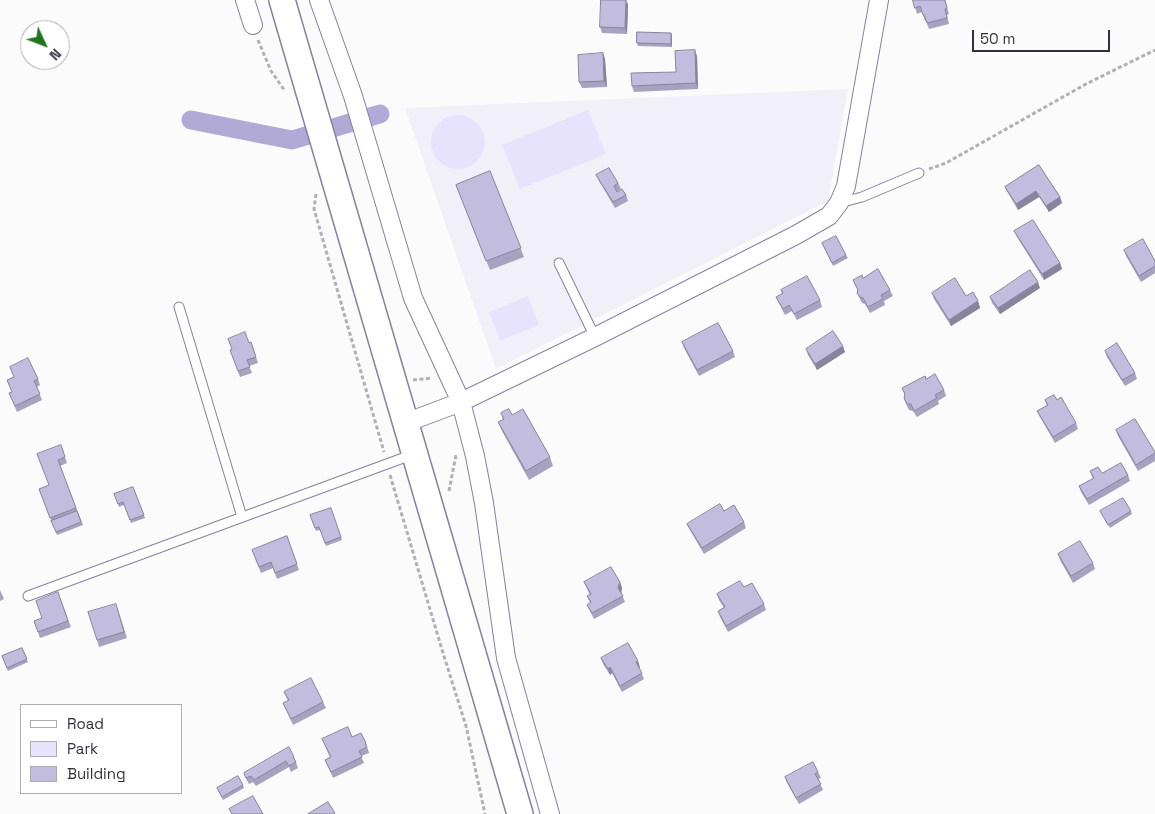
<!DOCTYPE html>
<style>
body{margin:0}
#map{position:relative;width:1155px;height:814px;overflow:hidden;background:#fbfbfb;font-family:"Space Grotesk",sans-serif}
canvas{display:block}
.legend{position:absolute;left:20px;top:704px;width:162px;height:90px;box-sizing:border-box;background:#fff;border:1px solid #adacb1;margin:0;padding:6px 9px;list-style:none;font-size:15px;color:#32303d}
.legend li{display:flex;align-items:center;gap:10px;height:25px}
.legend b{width:25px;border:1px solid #adacb1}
.north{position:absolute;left:20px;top:20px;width:50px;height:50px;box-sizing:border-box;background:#fff;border:1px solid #adacb1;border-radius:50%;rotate:133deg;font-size:14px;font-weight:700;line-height:20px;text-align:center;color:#32303d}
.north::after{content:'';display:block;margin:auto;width:18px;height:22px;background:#227520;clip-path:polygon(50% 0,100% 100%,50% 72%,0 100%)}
.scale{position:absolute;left:972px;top:30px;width:138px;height:22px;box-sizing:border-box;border:2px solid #32303d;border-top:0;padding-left:6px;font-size:15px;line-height:18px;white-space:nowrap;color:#32303d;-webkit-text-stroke:4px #fff;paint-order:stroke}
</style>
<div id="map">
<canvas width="1155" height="814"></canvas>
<ul class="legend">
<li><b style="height:6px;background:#fff"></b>Road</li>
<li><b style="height:14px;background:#e7e3fd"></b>Park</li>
<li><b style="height:14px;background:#c2bcde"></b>Building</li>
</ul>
<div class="north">N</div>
<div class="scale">50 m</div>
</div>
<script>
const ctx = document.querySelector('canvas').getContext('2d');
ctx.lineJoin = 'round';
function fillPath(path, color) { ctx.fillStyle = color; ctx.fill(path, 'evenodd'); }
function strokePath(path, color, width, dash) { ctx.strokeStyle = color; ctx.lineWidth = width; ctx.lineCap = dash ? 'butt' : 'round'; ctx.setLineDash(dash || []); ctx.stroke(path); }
fillPath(new Path2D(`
 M 848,89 L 828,201 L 496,369 L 405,108 Z`), '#f1f0f8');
fillPath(new Path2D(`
 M 588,110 L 606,154 L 520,189 L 502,145 Z
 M431 142a27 27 0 1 1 54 0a27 27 0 1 1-54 0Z
 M 528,296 L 539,325 L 500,341 L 489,312 Z`), '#e7e3fd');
strokePath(new Path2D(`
 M 191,120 L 292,140 L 380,114`), '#b1a9d6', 19);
const lane = new Path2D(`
 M 839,203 L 862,197 L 919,173
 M 559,263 L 595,337
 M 179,307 L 242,517
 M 28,596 L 414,454`);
const street = new Path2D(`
 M 245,0 L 253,25
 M 319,0 L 353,96 L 413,298 L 461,402 L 475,456 L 484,503 L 506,658 L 550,814
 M 405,423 L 461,402 L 595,337 L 796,235 L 829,216 L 839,203 L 846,186 L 879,0`);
const secondary = new Path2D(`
 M 282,0 L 520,814`);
strokePath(lane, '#8681a1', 11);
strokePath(street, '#8681a1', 20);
strokePath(secondary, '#8681a1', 28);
strokePath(new Path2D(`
 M 258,40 L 271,71 L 285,91
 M 929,169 L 946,163 L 1086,84 L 1155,50
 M 316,194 L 314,209 L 384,452
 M 413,380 L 432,378
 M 390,475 L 443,653 L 466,726 L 485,814
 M 449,491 L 456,455`), '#b0b0b5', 3, [4, 2.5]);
strokePath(lane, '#fff', 9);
strokePath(street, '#fff', 18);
strokePath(secondary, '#fff', 25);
fillPath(new Path2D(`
 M 913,0 L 945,0 L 949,14 L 947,15 L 949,24 L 929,29 L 926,21 L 925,21 L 922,12 L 917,14 Z
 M 628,4 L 627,34 L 602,33 L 600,27 Z
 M 672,36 L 672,47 L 638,46 L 637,43 Z
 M 603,53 L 605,59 L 607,87 L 582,88 L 579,82 Z
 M 697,56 L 698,89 L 634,92 L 632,86 L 676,72 Z
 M 1039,165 L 1060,197 L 1062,203 L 1049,212 L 1039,197 L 1018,210 L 1008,193 L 1005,187 Z
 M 490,171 L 524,257 L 490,270 L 456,185 Z
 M 596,175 L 618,183 L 621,189 L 617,191 L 626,195 L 628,201 L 615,208 L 599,181 Z
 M 1014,231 L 1060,263 L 1062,269 L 1044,280 L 1017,237 Z
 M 822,243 L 846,255 L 848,258 L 833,266 Z
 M 1124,250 L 1155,261 L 1155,273 L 1141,282 L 1126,256 Z
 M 863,278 L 890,290 L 893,296 L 884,301 L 885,305 L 870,313 L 865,304 L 862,303 L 857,293 L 858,291 L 853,280 Z
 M 1040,288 L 1000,314 L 992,303 L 990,297 Z
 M 781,290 L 820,300 L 822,307 L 797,320 L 792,311 L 785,315 L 776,297 L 782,294 Z
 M 932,293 L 966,296 L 978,301 L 980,308 L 951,326 L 934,299 Z
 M 251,342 L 258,363 L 249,366 L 252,373 L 240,377 L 230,350 Z
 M 682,342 L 733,351 L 735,357 L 699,376 L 684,348 Z
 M 806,349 L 845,352 L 817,370 L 808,355 Z
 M 1105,351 L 1135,373 L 1137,379 L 1125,386 L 1107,357 Z
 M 10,367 L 38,379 L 40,385 L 37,387 L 42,400 L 17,412 L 9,393 L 12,392 L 7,380 L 14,377 Z
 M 926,379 L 944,390 L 946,396 L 938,401 L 939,404 L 917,417 L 913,411 L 909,410 L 906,404 L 904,398 L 905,395 L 902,388 Z
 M 1045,400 L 1057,400 L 1076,423 L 1078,429 L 1055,443 L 1040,417 L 1037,411 L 1047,406 Z
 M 501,413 L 512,415 L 550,457 L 553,466 L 529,480 L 502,431 L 498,422 L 503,420 Z
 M 1116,430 L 1155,452 L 1155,461 L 1138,471 L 1118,436 Z
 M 61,445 L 67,463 L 60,466 L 83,525 L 57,535 L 39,489 L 49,485 Z
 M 1090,471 L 1102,473 L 1128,475 L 1130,481 L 1089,505 L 1081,492 L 1079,486 L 1093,479 Z
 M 133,487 L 145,518 L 131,523 L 124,505 L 119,507 L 114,494 Z
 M 331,508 L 342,540 L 326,546 L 320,530 L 316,531 L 310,515 Z
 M 724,511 L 744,522 L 746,528 L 704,554 L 690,530 L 687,524 Z
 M 1100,511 L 1131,511 L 1132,514 L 1110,528 Z
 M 287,536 L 299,570 L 277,579 L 273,568 L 261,573 L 252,550 Z
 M 1058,554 L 1093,563 L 1095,569 L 1073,583 L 1060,560 Z
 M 584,582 L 620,582 L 622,588 L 621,592 L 625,602 L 594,619 L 587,605 L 590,603 L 587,596 L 590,595 Z
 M 744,587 L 764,604 L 766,610 L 728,632 L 720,617 L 718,611 L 724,608 L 719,600 L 717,594 Z
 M 0,590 L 4,599 L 0,601 Z
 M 58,592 L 71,627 L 40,638 L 34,621 L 42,618 Z
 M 118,610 L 127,638 L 99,647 L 97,640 Z
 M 22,648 L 28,662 L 8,671 L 2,656 Z
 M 601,658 L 640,667 L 639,667 L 644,679 L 622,692 L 612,673 L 610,675 L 603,664 Z
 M 284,692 L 323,702 L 326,708 L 293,725 L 283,703 L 288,701 Z
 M 352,737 L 366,743 L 369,753 L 361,756 L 364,763 L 333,778 L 325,760 L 330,757 L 322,739 Z
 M 294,757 L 298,768 L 291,772 L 289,767 L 256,786 L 253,782 L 249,784 L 246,779 L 244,773 Z
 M 818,772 L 821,778 L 818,779 L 823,790 L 799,804 L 787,783 L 785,777 Z
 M 243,785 L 244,788 L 223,800 L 217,788 Z`), '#a7a2bf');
fillPath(new Path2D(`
 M 626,0 L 628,4 L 627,34 L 625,28 Z
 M 671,33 L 672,36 L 672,47 L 671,44 Z
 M 695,50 L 697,56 L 698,89 L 696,83 Z
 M 603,53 L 605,59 L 607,87 L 604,81 Z
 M 1036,191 L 1039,197 L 1018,210 L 1016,204 Z
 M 1060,197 L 1062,203 L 1049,212 L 1046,206 Z
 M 1060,263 L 1062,269 L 1044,280 L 1042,274 Z
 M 1038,282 L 1040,288 L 1000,314 L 998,308 Z
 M 978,301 L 980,308 L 951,326 L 949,320 Z
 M 843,346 L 845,352 L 817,370 L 815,364 Z
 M 620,582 L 622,588 L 621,594 L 618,588 Z
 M 638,661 L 640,667 L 638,668 L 636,662 Z
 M 610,667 L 612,673 L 610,675 L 608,669 Z`), '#88849b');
const building = new Path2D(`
 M 601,0 L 626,0 L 625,28 L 600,27 Z
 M 913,0 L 945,0 L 947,8 L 945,9 L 947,18 L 927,23 L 924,15 L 923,15 L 920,6 L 915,8 Z
 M 637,32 L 671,33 L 671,44 L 637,43 Z
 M 695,50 L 696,83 L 632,86 L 631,73 L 676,72 L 675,51 Z
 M 603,53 L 604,81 L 579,82 L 578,55 Z
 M 1039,165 L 1060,197 L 1046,206 L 1036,191 L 1016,204 L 1005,187 Z
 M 609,168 L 618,183 L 614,186 L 617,192 L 622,189 L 626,195 L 613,202 L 596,175 Z
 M 490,171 L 521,248 L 486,261 L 456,185 Z
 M 1033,220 L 1060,263 L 1042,274 L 1014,231 Z
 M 836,236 L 846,255 L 832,263 L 822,243 Z
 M 1143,239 L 1155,261 L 1155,266 L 1139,276 L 1124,250 Z
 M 878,269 L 890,290 L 881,295 L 883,299 L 868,307 L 863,298 L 860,297 L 857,293 L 858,290 L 853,280 L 862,275 L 863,278 Z
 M 1030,270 L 1038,282 L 998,308 L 990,297 Z
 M 807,276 L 820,300 L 794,314 L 789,305 L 783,309 L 776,297 L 783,293 L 781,290 Z
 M 955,278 L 966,296 L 973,292 L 978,301 L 949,320 L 932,293 Z
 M 718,323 L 733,351 L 697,370 L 682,342 Z
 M 833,331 L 843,346 L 815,364 L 806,349 Z
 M 245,332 L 249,343 L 251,342 L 256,357 L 247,360 L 250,367 L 238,371 L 230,350 L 232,349 L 228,339 Z
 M 1117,343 L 1135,373 L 1122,380 L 1105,351 Z
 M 28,358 L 38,379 L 34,381 L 40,394 L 15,406 L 9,393 L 12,392 L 7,380 L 14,377 L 10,367 Z
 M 935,374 L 944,390 L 935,395 L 937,398 L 914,411 L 911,404 L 907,404 L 904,398 L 905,394 L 902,388 L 925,376 L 926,379 Z
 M 1054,395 L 1057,400 L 1061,397 L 1076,423 L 1053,437 L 1037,411 L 1048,405 L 1045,400 Z
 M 509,409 L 512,415 L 523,409 L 550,457 L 526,471 L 498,422 L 504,419 L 501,413 Z
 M 1135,419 L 1155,452 L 1155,453 L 1136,465 L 1116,430 Z
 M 61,445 L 65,457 L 58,460 L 76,508 L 50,518 L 39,489 L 49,485 L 37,454 Z
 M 1121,463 L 1128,475 L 1087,499 L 1079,486 L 1094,478 L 1090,471 L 1098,467 L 1102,473 Z
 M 133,487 L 144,515 L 130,520 L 123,502 L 118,504 L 114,494 Z
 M 1123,498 L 1131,511 L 1108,525 L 1100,511 Z
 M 720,504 L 724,511 L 734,505 L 744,522 L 702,548 L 687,524 Z
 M 331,508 L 341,537 L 325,543 L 319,527 L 315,528 L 310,515 Z
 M 77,511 L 81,522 L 56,532 L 51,521 Z
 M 287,536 L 297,564 L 275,573 L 271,562 L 259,567 L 252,550 Z
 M 1080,541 L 1093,563 L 1071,576 L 1058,554 Z
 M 611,567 L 620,582 L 618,588 L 623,596 L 592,613 L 587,605 L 591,602 L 587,596 L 591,594 L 584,582 Z
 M 740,581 L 744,587 L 752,583 L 764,604 L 726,626 L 718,611 L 725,607 L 717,594 Z
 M 58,592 L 68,621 L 38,632 L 34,621 L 42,618 L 36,601 Z
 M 116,604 L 124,632 L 97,640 L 88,612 Z
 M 628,643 L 638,661 L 636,662 L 642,673 L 620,686 L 610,667 L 608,669 L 601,658 Z
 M 22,648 L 27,659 L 7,668 L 2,656 Z
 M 311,678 L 323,702 L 291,719 L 283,703 L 289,700 L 284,692 Z
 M 348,727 L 352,737 L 361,733 L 366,743 L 365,744 L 367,747 L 359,751 L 362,757 L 331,772 L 325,760 L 331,757 L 322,739 Z
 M 289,747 L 294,757 L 293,757 L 296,762 L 289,766 L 286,761 L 254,780 L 251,776 L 246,778 L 244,773 Z
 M 813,762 L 818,772 L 815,774 L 821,784 L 796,798 L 785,777 Z
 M 238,776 L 243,785 L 222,797 L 217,788 Z
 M 253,796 L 263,814 L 232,814 L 229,809 Z
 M 328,802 L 335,813 L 333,814 L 308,814 Z`);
fillPath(building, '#c2bcde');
strokePath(building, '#88849b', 1);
</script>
